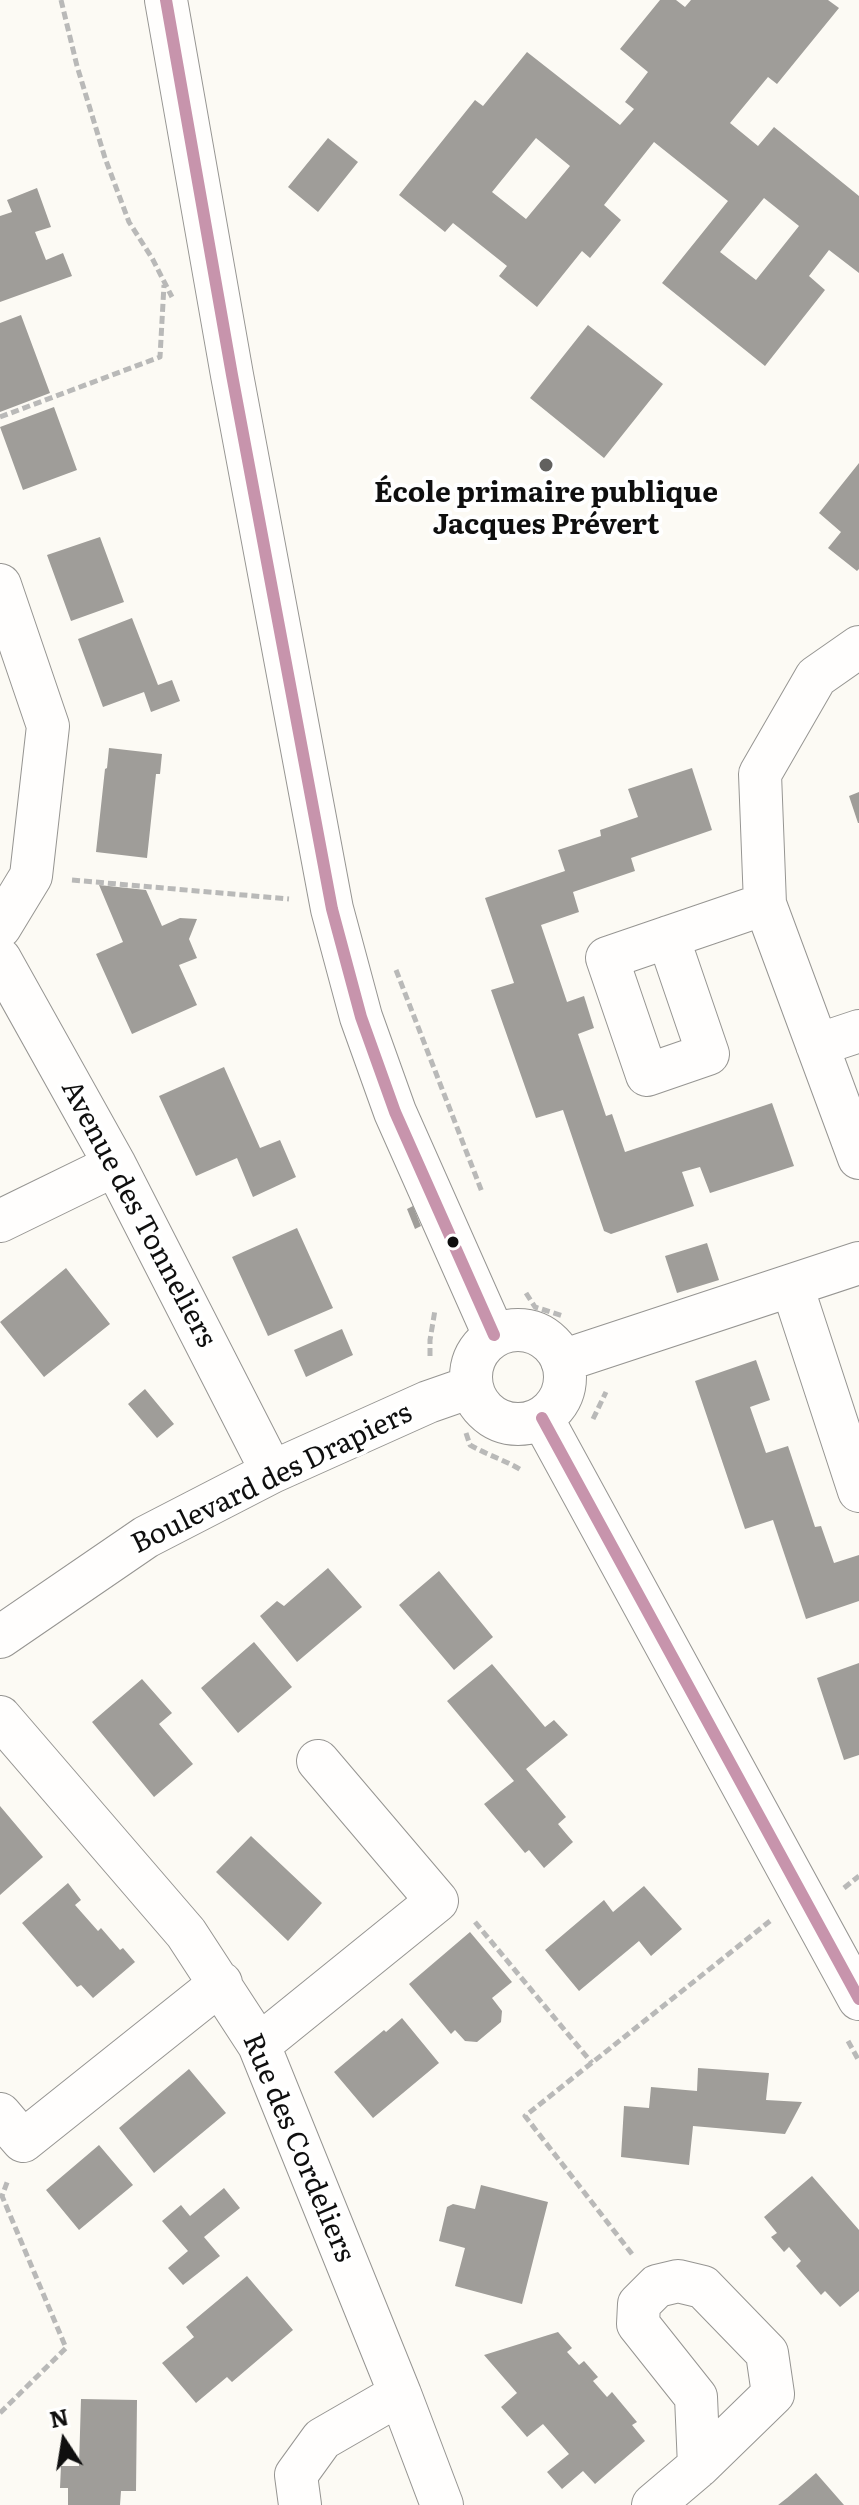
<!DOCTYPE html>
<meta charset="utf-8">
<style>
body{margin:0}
#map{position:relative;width:859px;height:2505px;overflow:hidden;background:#fcfaf4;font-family:Literata,serif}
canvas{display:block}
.north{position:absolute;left:24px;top:2401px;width:80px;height:80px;-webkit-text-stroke:6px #fff;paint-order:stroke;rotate:348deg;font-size:22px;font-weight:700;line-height:32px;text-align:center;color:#0f0f0f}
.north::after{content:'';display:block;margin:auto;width:28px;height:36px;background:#0f0f0f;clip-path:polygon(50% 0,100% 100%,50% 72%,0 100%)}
</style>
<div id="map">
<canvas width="859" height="2505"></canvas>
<div class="north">N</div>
</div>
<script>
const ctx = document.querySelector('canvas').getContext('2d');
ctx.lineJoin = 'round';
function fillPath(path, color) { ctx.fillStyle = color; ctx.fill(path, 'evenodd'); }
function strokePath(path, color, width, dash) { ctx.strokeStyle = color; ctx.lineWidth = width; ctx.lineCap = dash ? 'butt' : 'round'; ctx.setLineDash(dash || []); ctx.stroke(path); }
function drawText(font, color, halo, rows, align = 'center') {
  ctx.font = font + ' Literata,serif'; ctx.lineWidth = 8; ctx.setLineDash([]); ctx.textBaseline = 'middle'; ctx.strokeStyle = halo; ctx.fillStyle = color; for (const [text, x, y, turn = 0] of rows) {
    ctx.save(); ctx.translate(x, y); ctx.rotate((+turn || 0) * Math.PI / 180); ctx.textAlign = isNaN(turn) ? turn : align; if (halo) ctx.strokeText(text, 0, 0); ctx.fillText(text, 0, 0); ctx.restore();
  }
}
fillPath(new Path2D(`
 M 660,0 L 676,0 L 685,7 L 691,0 L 828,0 L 839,8 L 777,84 L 768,77 L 730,123 L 758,146 L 774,127 L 859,196 L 859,273 L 829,250 L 809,276 L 825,290 L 765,366 L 662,283 L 728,201 L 654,142 L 604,205 L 621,220 L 590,258 L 582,251 L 537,307 L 499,276 L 507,266 L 453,223 L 445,232 L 399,195 L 475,100 L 483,106 L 527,52 L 620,125 L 634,109 L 625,102 L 648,72 L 620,49 ZM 536,138 L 570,166 L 526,219 L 492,192 ZM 764,198 L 799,226 L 756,280 L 720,252 Z
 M 328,138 L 358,162 L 318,212 L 288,187 Z
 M 37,188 L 51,227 L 35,232 L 46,260 L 63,253 L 72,276 L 0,302 L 0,216 L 12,212 L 7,200 Z
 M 21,315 L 50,393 L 0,412 L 0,323 Z
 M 588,325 L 663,384 L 604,458 L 530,398 Z
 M 54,407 L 77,470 L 23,490 L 0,427 Z
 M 859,463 L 859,569 L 857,571 L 828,548 L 841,532 L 819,513 Z
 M 100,537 L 124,602 L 71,621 L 47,555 Z
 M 132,618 L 158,685 L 172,680 L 180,701 L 151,712 L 144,692 L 103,707 L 78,639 Z
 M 109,748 L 162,754 L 160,774 L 156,774 L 147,858 L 96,852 L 105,769 L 107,768 Z
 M 692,768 L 712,830 L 631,858 L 635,871 L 573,892 L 579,912 L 541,925 L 567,1002 L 584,996 L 594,1028 L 578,1034 L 606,1116 L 612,1114 L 625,1152 L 772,1103 L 794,1166 L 710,1193 L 700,1167 L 682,1172 L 694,1206 L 611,1234 L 604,1231 L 563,1110 L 536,1118 L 491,990 L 514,983 L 485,898 L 565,871 L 558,850 L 601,836 L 600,830 L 638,817 L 628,789 Z
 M 859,792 L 859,823 L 858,823 L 849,796 Z
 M 99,885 L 146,890 L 162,926 L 180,918 L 197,919 L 189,939 L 197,958 L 179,965 L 197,1005 L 132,1034 L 96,954 L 123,942 Z
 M 224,1067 L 260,1148 L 280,1140 L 296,1177 L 253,1197 L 237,1158 L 196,1176 L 159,1096 Z
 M 413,1206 L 421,1226 L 415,1229 L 407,1209 Z
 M 297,1228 L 333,1308 L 268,1336 L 232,1257 Z
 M 707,1243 L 719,1280 L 677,1293 L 665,1256 Z
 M 66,1268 L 110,1324 L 44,1377 L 0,1322 Z
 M 342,1329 L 353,1355 L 306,1377 L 294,1350 Z
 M 756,1360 L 770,1400 L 750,1407 L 766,1453 L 788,1446 L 815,1527 L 821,1526 L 834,1563 L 859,1555 L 859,1601 L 806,1619 L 773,1520 L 745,1529 L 695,1381 Z
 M 145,1389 L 174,1424 L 157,1438 L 128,1404 Z
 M 328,1568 L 362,1607 L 297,1662 L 260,1616 L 277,1601 L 284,1606 Z
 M 439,1571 L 493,1637 L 454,1670 L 399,1605 Z
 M 254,1642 L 292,1687 L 238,1733 L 201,1688 Z
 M 859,1663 L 859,1755 L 844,1760 L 817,1678 Z
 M 492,1664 L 545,1727 L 554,1720 L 568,1735 L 526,1769 L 566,1817 L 558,1824 L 573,1842 L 544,1868 L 529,1850 L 525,1853 L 484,1804 L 514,1781 L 447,1701 Z
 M 142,1679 L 172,1713 L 159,1724 L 193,1764 L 154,1797 L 92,1722 Z
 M 0,1806 L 43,1857 L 0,1895 Z
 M 251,1836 L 322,1903 L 288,1941 L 216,1872 Z
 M 68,1883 L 81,1900 L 75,1905 L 98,1931 L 101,1928 L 120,1950 L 123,1948 L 135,1962 L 93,1998 L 81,1985 L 77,1987 L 22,1923 Z
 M 644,1886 L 682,1929 L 651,1956 L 639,1941 L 579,1991 L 545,1950 L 604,1900 L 613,1912 Z
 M 470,1932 L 512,1982 L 492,1998 L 502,2011 L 501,2022 L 477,2042 L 465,2041 L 455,2030 L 451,2034 L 409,1984 Z
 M 402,2018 L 439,2063 L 373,2118 L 334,2072 L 384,2030 L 386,2032 Z
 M 698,2068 L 769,2073 L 766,2100 L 802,2102 L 785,2134 L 693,2126 L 689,2165 L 621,2157 L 624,2106 L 649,2108 L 651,2087 L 697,2091 Z
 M 189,2069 L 226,2113 L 154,2173 L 119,2128 Z
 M 99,2145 L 133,2185 L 79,2230 L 46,2190 Z
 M 812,2176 L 859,2230 L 859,2291 L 840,2307 L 825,2291 L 821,2295 L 796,2266 L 801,2261 L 789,2247 L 784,2252 L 771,2237 L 777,2233 L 764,2217 Z
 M 481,2185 L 548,2202 L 522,2304 L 455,2286 L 465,2248 L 439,2241 L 447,2207 L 453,2204 L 475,2209 Z
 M 224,2188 L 240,2208 L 204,2237 L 220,2256 L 183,2285 L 168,2268 L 188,2251 L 162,2221 L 181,2205 L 190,2216 Z
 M 247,2276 L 293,2330 L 232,2382 L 227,2377 L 196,2403 L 162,2363 L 194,2337 L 186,2327 Z
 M 558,2332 L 572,2348 L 567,2352 L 579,2365 L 584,2361 L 598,2377 L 593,2381 L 607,2397 L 612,2392 L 637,2422 L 632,2425 L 645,2441 L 595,2484 L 583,2471 L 562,2489 L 547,2472 L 569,2454 L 543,2424 L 527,2437 L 501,2407 L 517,2393 L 484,2355 Z
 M 81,2399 L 137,2400 L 136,2491 L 121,2491 L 120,2505 L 68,2505 L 68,2488 L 60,2488 L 61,2466 L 79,2466 Z
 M 816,2473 L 844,2505 L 778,2505 L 787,2498 Z`), '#9f9d99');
const minor = new Path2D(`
 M 166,0 L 232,375 L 332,909 L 361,1017 L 395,1112 L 494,1335
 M 0,585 L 48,726 L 31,876 L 0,927
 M 859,647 L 816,677 L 760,774 L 765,904 L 859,1158
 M 668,937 L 708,1054 L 647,1075 L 607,958 L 765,904
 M 0,959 L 115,1165 L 272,1472
 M 817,1045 L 859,1031
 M 0,1221 L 115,1165
 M 792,1286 L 859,1491
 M471 1377a47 47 0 1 1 94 0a47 47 0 1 1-94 0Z
 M 562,1361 L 859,1263
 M 542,1418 L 859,1999
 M 0,1637 L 146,1537 L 272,1472 L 428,1402 L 471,1387
 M 0,1717 L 186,1933 L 259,2045 L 400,2394 L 442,2505
 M 259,2045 L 437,1901 L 318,1761
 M 0,2114 L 23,2141 L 221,1983
 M 300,2505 L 296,2475 L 322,2439 L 400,2394
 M 653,2505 L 699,2466 L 773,2394 L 767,2353 L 703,2287 L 678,2281 L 657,2286 L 639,2304 L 638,2324 L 696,2397 L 699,2466`);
strokePath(minor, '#969592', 44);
strokePath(new Path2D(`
 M 61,0 L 77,66 L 105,158 L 129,222 L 152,258 L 172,297
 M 0,417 L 160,357 L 164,285
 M 72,880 L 289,899
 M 396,970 L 482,1192
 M 526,1293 L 535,1307 L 563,1316
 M 430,1356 L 430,1340 L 435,1310
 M 593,1419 L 606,1392
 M 466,1433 L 470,1445 C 487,1455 505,1460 521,1470
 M 844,1888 L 859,1876
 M 475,1922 L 592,2063
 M 848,2041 L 859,2061
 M 632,2254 L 525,2116 L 770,1921
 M 0,2413 L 66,2348 L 2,2196 L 8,2180`), '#b9b9b8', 5, [8, 4]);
strokePath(minor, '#fffefd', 42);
strokePath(new Path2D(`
 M 166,0 L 232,375 L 332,909 L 361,1017 L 395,1112 L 494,1335
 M 542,1418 L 859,1999`), '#c794ac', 12);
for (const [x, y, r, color] of [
 [546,465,8,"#62615f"],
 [453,1242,7,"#0f0f0f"]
]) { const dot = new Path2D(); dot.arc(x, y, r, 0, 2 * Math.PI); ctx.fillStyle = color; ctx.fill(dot); strokePath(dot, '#fff', 3); }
drawText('bold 28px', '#0f0f0f', '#fff', [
 ["École primaire publique",546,494],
 ["Jacques Prévert",546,526]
]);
drawText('28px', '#0f0f0f', '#fff', [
 ["Avenue des Tonneliers",138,1214,62],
 ["Boulevard des Drapiers",272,1479,-26],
 ["Rue des Cordeliers",298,2148,67]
]);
</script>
